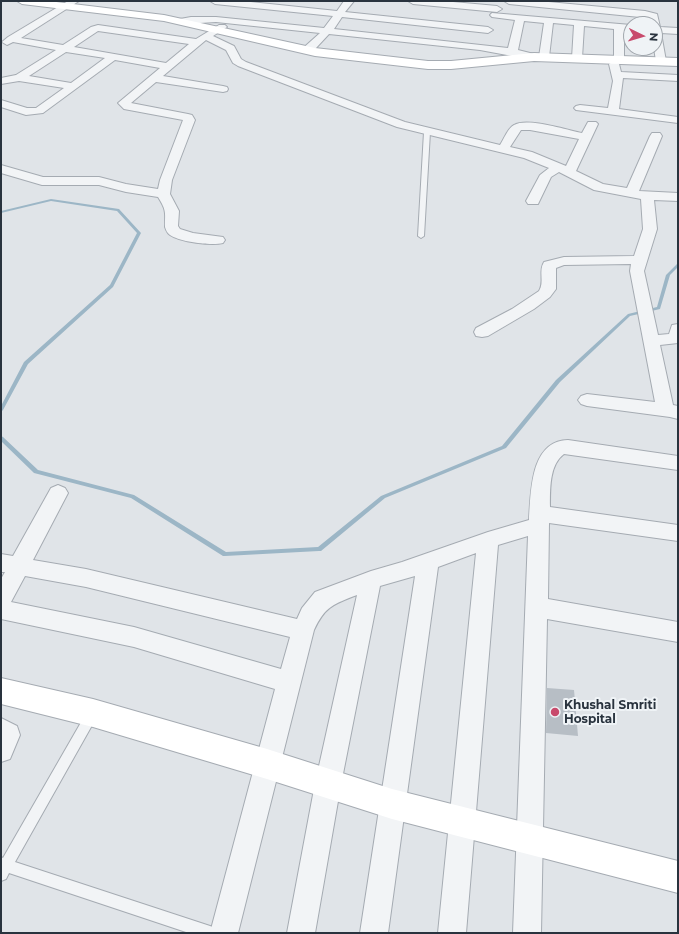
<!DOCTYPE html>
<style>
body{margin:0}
#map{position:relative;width:679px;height:934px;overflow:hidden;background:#e0e4e8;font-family:Montserrat,sans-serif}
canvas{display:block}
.frame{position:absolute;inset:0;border:2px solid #29333e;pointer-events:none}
.north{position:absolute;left:623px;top:16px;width:40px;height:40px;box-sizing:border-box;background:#eff3f6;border:1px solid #a0a6ac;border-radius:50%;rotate:95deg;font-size:11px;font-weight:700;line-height:16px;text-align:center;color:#29333e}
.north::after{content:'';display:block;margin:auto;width:14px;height:18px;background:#c84a6c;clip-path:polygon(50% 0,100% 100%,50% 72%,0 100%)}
</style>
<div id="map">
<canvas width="679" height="934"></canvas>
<div class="frame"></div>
<div class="north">N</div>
</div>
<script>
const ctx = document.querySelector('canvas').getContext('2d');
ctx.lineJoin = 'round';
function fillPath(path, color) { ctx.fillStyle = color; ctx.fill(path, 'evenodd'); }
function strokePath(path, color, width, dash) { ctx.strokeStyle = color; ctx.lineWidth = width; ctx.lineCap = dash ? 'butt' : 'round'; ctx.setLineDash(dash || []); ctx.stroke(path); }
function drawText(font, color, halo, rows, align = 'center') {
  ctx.font = font + ' Montserrat,sans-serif'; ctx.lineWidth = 4; ctx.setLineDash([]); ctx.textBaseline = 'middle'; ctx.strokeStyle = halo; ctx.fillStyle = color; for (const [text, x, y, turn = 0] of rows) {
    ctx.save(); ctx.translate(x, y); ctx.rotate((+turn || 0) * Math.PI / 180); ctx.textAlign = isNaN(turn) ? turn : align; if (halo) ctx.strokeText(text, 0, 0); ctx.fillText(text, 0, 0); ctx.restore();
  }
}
fillPath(new Path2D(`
 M 51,199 L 119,209 L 141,233 L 113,287 L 28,364 L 3,410 L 1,412 L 1,406 L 24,362 L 110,285 L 137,233 L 117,211 L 51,201 L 1,213 L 1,211 Z
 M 677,264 L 678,264 L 678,267 L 670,275 L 660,309 L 630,316 L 560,382 L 506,448 L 385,498 L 321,551 L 319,551 L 225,556 L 223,556 L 131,498 L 34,473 L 1,441 L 1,436 L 3,437 L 38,470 L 134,495 L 226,552 L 318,547 L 381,496 L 502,446 L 556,380 L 628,314 L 657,307 L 666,275 Z`), '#9cb6c6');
fillPath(new Path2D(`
 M 547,688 L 574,690 L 578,736 L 546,733 Z`), '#b7bec5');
const lane = new Path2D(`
 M 427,130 L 430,132 L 424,236 L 421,238 L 418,236 L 424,132 Z
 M 91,710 L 95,712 L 97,716 L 95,720 L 15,862 L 210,926 L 215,928 L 217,933 L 189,933 L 9,873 L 6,879 L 1,881 L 1,857 L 3,858 L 87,712 Z`);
const street = new Path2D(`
 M 68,1 L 79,1 L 21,38 L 63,45 L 91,27 L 98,25 L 196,39 L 219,25 L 225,25 L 227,27 L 213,36 L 234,46 L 241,59 L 246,62 L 405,122 L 500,145 C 504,139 508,128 514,125 C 527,117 567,130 582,133 L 588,122 L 596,122 L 598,124 L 576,171 L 603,184 L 627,188 L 650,136 L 652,133 L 660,133 L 662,136 L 639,191 L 678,193 L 678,201 L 654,200 L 657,229 L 644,271 L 658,335 L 669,334 L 672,325 L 678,324 L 678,343 L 660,345 L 673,405 L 678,406 L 678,419 L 670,417 L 587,406 L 581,404 L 578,400 L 581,396 L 587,394 L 655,402 L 630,271 L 631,264 L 564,265 L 556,268 L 556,289 L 550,297 L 534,309 L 488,336 L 482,337 L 476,336 L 474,332 L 476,328 L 512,309 L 539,291 C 545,282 538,271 544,262 L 564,257 L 634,256 L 643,229 L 641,199 L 594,190 L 559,172 L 551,177 L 538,204 L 528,204 L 526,201 L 540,175 L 549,168 L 524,158 L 397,127 L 238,66 L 233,63 L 226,50 L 206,40 L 163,76 L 223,86 L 227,87 L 228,89 L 227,91 L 223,92 L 156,82 L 131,103 L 188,114 L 192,115 L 195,120 L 172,180 L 170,194 L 179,211 L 178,226 L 180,229 L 193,233 L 223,237 L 225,240 L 223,243 C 212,246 180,242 170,235 C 167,233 166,230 165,227 C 165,213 167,211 158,197 L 126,192 L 99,185 L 42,185 L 1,173 L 1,165 L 43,177 L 99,177 L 126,184 L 158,189 L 160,180 L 183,120 L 124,109 L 118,103 L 160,68 L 115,60 L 43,113 L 26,115 L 1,107 L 1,100 L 27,108 L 36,108 L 64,88 L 19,81 L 1,84 L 1,78 L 16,75 L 56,50 L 13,42 L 7,45 L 2,42 L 8,37 ZM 98,31 L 189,44 L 166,63 L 74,47 ZM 66,52 L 105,58 L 71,83 L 29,76 ZM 521,130 L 530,130 L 579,139 L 566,166 L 532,152 L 510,147 Z
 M 210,1 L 241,1 L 337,11 L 344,1 L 354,1 L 345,12 L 488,27 L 493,30 L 488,33 L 342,17 L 334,29 L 508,48 L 515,20 L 492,17 L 490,15 L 492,13 L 631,25 L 631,31 L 624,30 L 624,59 L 619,62 L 614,59 L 614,29 L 584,26 L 582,58 L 577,61 L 572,58 L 574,25 L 553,23 L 549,57 L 544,60 L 539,57 L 534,60 L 480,50 L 329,34 L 316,48 L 306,53 L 301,50 L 320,33 L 216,22 L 183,24 L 178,21 L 180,19 L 191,17 L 216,17 L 324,28 L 333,16 L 215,4 ZM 524,21 L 544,23 L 539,57 L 538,55 L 518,50 Z
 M 408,1 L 442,1 L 497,6 L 502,9 L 497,12 L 413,4 Z
 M 504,1 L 538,1 L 645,11 L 657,14 L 660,27 L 678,28 L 678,34 L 661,33 L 666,61 L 661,64 L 656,61 L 654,48 L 655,48 L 655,24 L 650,24 L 650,18 L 509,4 Z
 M 614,61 L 619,64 L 621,72 L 678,75 L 678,81 L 623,78 L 619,109 L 678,117 L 678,123 L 576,110 L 574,108 L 576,106 L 580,105 L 608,108 L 613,81 L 609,64 Z
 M 568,440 L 678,456 L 678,470 L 564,454 C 549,465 550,490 550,507 L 678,525 L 678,541 L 549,523 L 548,599 L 678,622 L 678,642 L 547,619 L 541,933 L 513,933 L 528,536 L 498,545 L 466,933 L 438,933 L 476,553 L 438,567 L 388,933 L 360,933 L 415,576 L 380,586 L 341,784 L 315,933 L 287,933 L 315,784 L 357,595 C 334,604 325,606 314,630 L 238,933 L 210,933 L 275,689 L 134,647 L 1,619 L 1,579 L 5,572 L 1,572 L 1,554 L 13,556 L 51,488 L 58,485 L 65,488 L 68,493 L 33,560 L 86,569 L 297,619 L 302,608 L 315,592 L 371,571 L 402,562 L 488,532 L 529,520 C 531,492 530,441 568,440 ZM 25,576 L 86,587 L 290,637 L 281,669 L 134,627 L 11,602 Z
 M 1,718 L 17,726 L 20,735 L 10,759 L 1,762 Z`);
const secondary = new Path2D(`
 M 17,1 L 48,1 L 164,15 L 315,48 L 428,61 L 451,61 L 534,53 L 678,58 L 678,66 L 534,61 L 451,69 L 428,69 L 315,56 L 164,21 L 22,4 Z
 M 1,678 L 93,699 L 267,749 L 392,789 L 678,861 L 678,893 L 392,819 L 267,779 L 93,727 L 1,704 Z`);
strokePath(lane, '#a5abb2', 2);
strokePath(street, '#a5abb2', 2);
strokePath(secondary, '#a5abb2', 2);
fillPath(lane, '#f2f4f6');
fillPath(street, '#f2f4f6');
fillPath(secondary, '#fff');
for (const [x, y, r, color] of [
 [555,712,5,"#c84a6c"]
]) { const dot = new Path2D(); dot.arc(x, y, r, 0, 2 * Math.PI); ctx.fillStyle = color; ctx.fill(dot); strokePath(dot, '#eff3f6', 1.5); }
drawText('bold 12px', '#29333e', '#eff3f6', [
 ["Khushal Smriti",564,705],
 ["Hospital",564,719]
], 'left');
</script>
